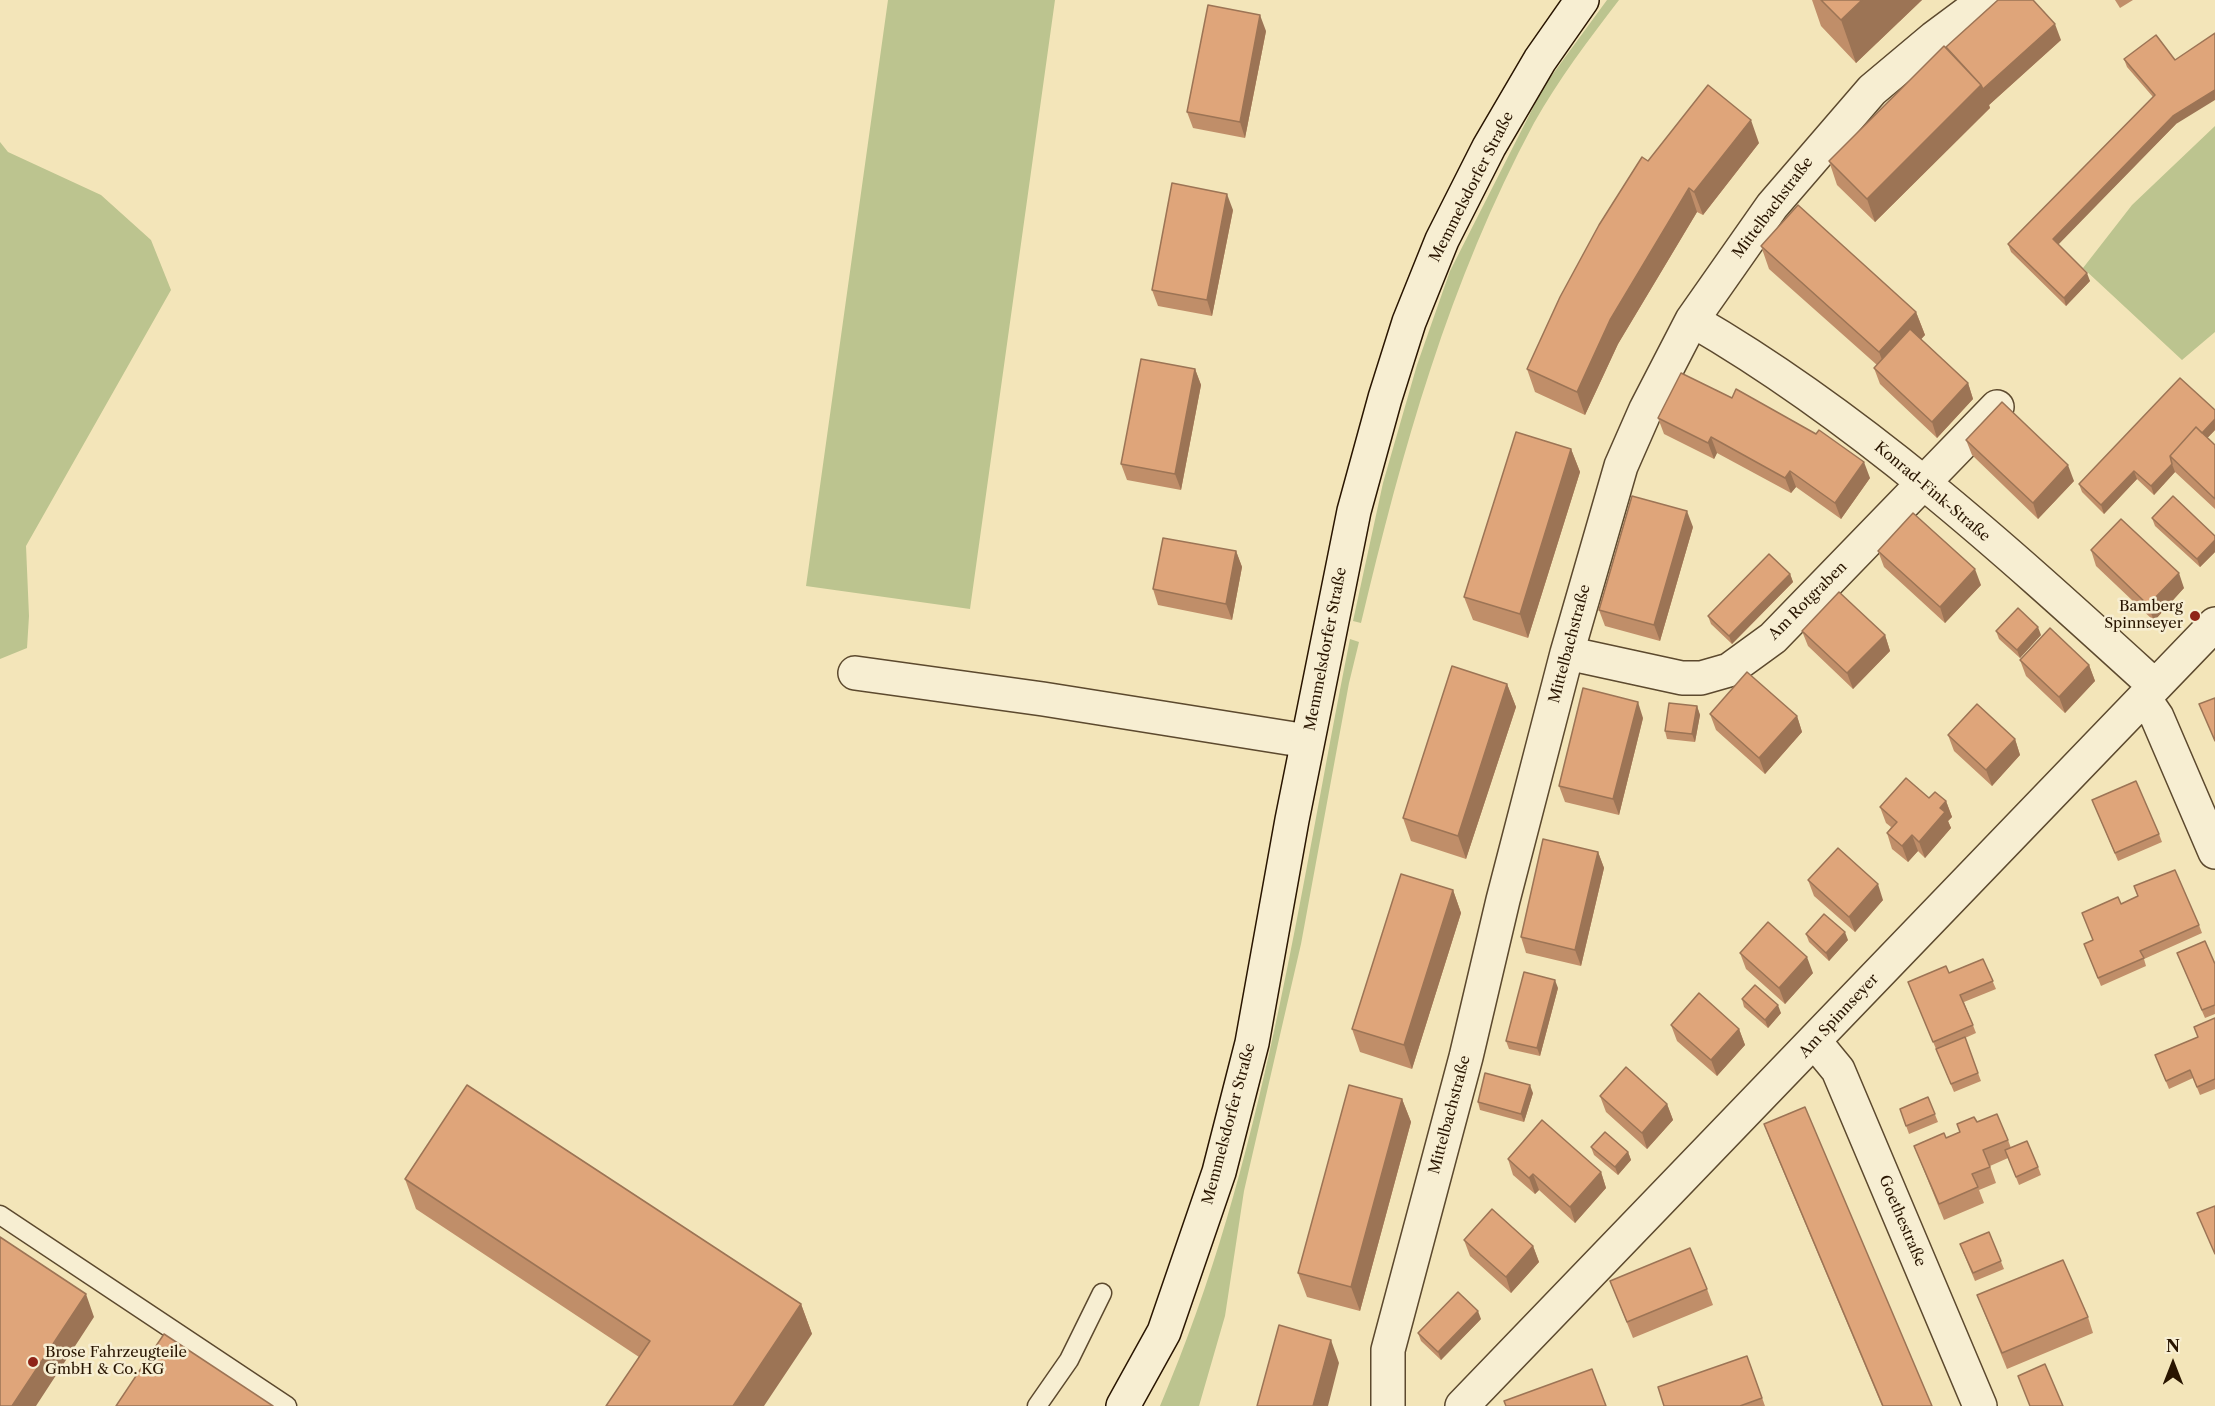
<!DOCTYPE html>
<meta charset="utf-8">
<style>
body{margin:0}
#map{position:relative;width:2215px;height:1406px;overflow:hidden;background:#f3e5b9;font-family:"Libre Caslon Text",serif}
canvas{display:block}
.north{position:absolute;left:2143px;top:1334px;width:60px;height:60px;-webkit-text-stroke:4px #f7eed2;paint-order:stroke;rotate:0deg;font-size:16px;font-weight:700;line-height:24px;text-align:center;color:#291500}
.north::after{content:'';display:block;margin:auto;width:21px;height:27px;background:#291500;clip-path:polygon(50% 0,100% 100%,50% 72%,0 100%)}
</style>
<div id="map">
<canvas width="2215" height="1406"></canvas>
<div class="north">N</div>
</div>
<script>
const ctx = document.querySelector('canvas').getContext('2d');
ctx.lineJoin = 'round';
function fillPath(path, color) { ctx.fillStyle = color; ctx.fill(path, 'evenodd'); }
function strokePath(path, color, width, dash) { ctx.strokeStyle = color; ctx.lineWidth = width; ctx.lineCap = dash ? 'butt' : 'round'; ctx.setLineDash(dash || []); ctx.stroke(path); }
function drawText(font, color, halo, rows, align = 'center') {
  ctx.font = font + ' "Libre Caslon Text",serif'; ctx.lineWidth = 5; ctx.setLineDash([]); ctx.textBaseline = 'middle'; ctx.strokeStyle = halo; ctx.fillStyle = color; for (const [text, x, y, turn = 0] of rows) {
    ctx.save(); ctx.translate(x, y); ctx.rotate((+turn || 0) * Math.PI / 180); ctx.textAlign = isNaN(turn) ? turn : align; if (halo) ctx.strokeText(text, 0, 0); ctx.fillText(text, 0, 0); ctx.restore();
  }
}
fillPath(new Path2D(`
 M 888,0 L 1055,0 L 970,609 L 806,586 Z
 M 1607,0 L 1619,0 C 1589,39 1558,80 1534,123 C 1449,281 1402,450 1361,623 L 1353,621 L 1383,483 L 1417,365 L 1450,271 L 1544,86 Z
 M 2215,126 L 2215,332 L 2182,360 L 2083,268 L 2132,205 Z
 M 0,142 L 8,152 L 101,195 L 151,240 L 171,290 L 26,546 L 29,616 L 27,648 L 0,659 Z
 M 1350,639 L 1359,642 L 1349,683 L 1301,944 L 1244,1191 L 1225,1316 L 1199,1406 L 1160,1406 C 1265,1162 1298,897 1350,639 Z`), '#bcc48f');
const lane = new Path2D(`
 M 0,1215 L 287,1406
 M 1037,1406 L 1069,1360 L 1102,1293`);
const street = new Path2D(`
 M 1692,320 C 1863,419 2010,554 2155,686
 M 1567,653 L 1682,678 L 1701,678 L 1729,670 L 1773,638 L 1997,407
 M 855,673 L 1043,699 L 1307,741
 M 2144,698 L 2157,717 L 2215,852
 M 1815,1042 L 1838,1070 L 1980,1406
 M 1388,1406 L 1388,1350 L 1466,1057 L 1503,900 L 1567,653 L 1621,466 L 1646,409 L 1692,320 L 1772,206 L 1872,90 L 1934,38 L 1985,0
 M 1462,1406 L 2215,624`);
const secondary = new Path2D(`
 M 1123,1406 L 1164,1332 L 1219,1172 L 1252,1043 L 1292,820 L 1354,511 L 1385,398 L 1409,322 L 1442,240 L 1489,147 L 1540,60 L 1582,0`);
strokePath(lane, '#5c492e', 21);
strokePath(street, '#5c492e', 36);
strokePath(secondary, '#291500', 36);
strokePath(lane, '#f7eed2', 18);
strokePath(street, '#f7eed2', 33);
strokePath(secondary, '#f7eed2', 33);
fillPath(new Path2D(`
 M 1812,0 L 1922,0 L 1856,63 L 1821,26 Z
 M 2115,0 L 2133,0 L 2120,8 Z
 M 1266,31 L 1245,138 L 1193,128 L 1187,112 Z
 M 2061,40 L 1989,105 L 1990,108 L 1875,222 L 1837,185 L 1829,161 L 1946,47 Z
 M 2124,59 L 2175,60 L 2176,124 L 2058,244 L 2090,281 L 2066,306 L 2011,252 L 2008,244 L 2153,97 L 2127,67 Z
 M 1759,143 L 1703,215 L 1697,212 L 1618,344 L 1585,415 L 1535,392 L 1527,369 L 1648,161 Z
 M 1233,210 L 1212,316 L 1158,306 L 1152,290 Z
 M 1761,246 L 1916,312 L 1925,335 L 1921,339 L 1968,383 L 1973,399 L 1937,438 L 1880,384 L 1874,368 L 1877,365 L 1769,269 Z
 M 1195,369 L 1201,385 L 1181,490 L 1127,480 L 1121,464 Z
 M 2215,410 L 2215,430 L 2207,438 L 2215,445 L 2215,509 L 2175,472 L 2154,495 L 2137,479 L 2104,514 L 2082,492 L 2079,484 Z
 M 1658,418 L 1870,478 L 1841,519 L 1796,487 L 1791,493 L 1717,453 L 1714,459 L 1664,434 Z
 M 1966,440 L 2074,481 L 2038,519 L 1972,455 Z
 M 1571,449 L 1580,472 L 1528,638 L 1473,620 L 1464,597 Z
 M 2152,518 L 2215,536 L 2215,552 L 2200,567 L 2155,526 Z
 M 1693,527 L 1660,641 L 1605,626 L 1599,610 Z
 M 2091,550 L 2184,588 L 2154,621 L 2096,566 Z
 M 1236,551 L 1242,567 L 1232,620 L 1158,605 L 1153,589 Z
 M 1878,551 L 1981,585 L 1945,623 L 1884,567 Z
 M 1790,574 L 1793,582 L 1732,644 L 1711,624 L 1708,616 Z
 M 1802,631 L 1885,635 L 1890,651 L 1853,689 L 1808,646 Z
 M 1996,631 L 2041,635 L 2020,658 L 1999,639 Z
 M 2020,660 L 2089,665 L 2095,681 L 2065,713 L 2026,676 Z
 M 1507,684 L 1516,707 L 1466,859 L 1411,841 L 1403,818 Z
 M 1697,706 L 1700,715 L 1695,742 L 1667,739 L 1665,731 Z
 M 1710,714 L 1797,716 L 1802,732 L 1765,774 L 1716,730 Z
 M 1643,718 L 1619,815 L 1565,802 L 1559,786 Z
 M 1948,735 L 2015,739 L 2020,755 L 1992,786 L 1954,751 Z
 M 1929,798 L 1946,801 L 1952,817 L 1948,821 L 1951,828 L 1925,858 L 1918,851 L 1908,862 L 1892,849 L 1887,833 L 1891,827 L 1886,823 L 1880,807 Z
 M 2092,800 L 2159,834 L 2162,842 L 2118,861 Z
 M 1598,852 L 1604,868 L 1581,966 L 1526,953 L 1521,937 Z
 M 1808,880 L 1883,900 L 1855,932 L 1814,896 Z
 M 2134,886 L 2199,925 L 2202,933 L 2144,959 L 2146,966 L 2101,986 L 2084,944 L 2093,940 L 2121,904 L 2138,897 Z
 M 1453,890 L 1461,913 L 1412,1069 L 1360,1052 L 1352,1029 Z
 M 1806,934 L 1848,940 L 1829,961 L 1809,942 Z
 M 1740,953 L 1813,973 L 1785,1004 L 1746,969 Z
 M 2177,953 L 2215,964 L 2215,1014 L 2205,1018 Z
 M 1983,959 L 1996,989 L 1964,1002 L 1976,1033 L 1965,1038 L 1981,1081 L 1954,1092 L 1908,982 L 1949,973 Z
 M 1558,988 L 1540,1056 L 1509,1049 L 1506,1041 Z
 M 1742,999 L 1781,1013 L 1768,1028 L 1744,1007 Z
 M 2215,1018 L 2215,1089 L 2200,1095 L 2193,1078 L 2169,1089 L 2155,1055 L 2198,1037 Z
 M 1671,1025 L 1739,1029 L 1745,1045 L 1717,1076 L 1677,1041 Z
 M 1533,1093 L 1524,1122 L 1480,1110 L 1478,1102 Z
 M 1600,1096 L 1667,1104 L 1673,1120 L 1647,1149 L 1606,1112 Z
 M 1928,1097 L 1938,1122 L 1909,1134 L 1900,1109 Z
 M 1402,1099 L 1411,1122 L 1360,1311 L 1307,1297 L 1298,1273 Z
 M 1977,1122 L 2008,1140 L 2011,1148 L 2038,1167 L 2041,1175 L 2019,1185 L 2008,1158 L 1990,1166 L 1996,1183 L 1979,1190 L 1984,1203 L 1944,1220 L 1914,1146 L 1946,1138 L 1959,1132 Z
 M 1764,1124 L 1932,1406 L 1882,1406 L 1770,1140 Z
 M 1591,1147 L 1628,1152 L 1631,1160 L 1618,1175 L 1594,1155 Z
 M 1508,1159 L 1601,1172 L 1606,1188 L 1575,1223 L 1539,1190 L 1535,1194 L 1513,1175 Z
 M 405,1179 L 801,1304 L 812,1334 L 639,1357 L 416,1209 Z
 M 1989,1232 L 2004,1269 L 1975,1281 L 1963,1252 Z
 M 1464,1240 L 1533,1246 L 1539,1262 L 1511,1293 L 1470,1256 Z
 M 1610,1281 L 1707,1289 L 1713,1305 L 1633,1338 Z
 M 1977,1295 L 2088,1317 L 2093,1333 L 2007,1369 Z
 M 1481,1319 L 1441,1360 L 1421,1341 L 1418,1333 Z
 M 1747,1356 L 1765,1406 L 1664,1406 Z`), '#c08e69');
fillPath(new Path2D(`
 M 1862,0 L 1922,0 L 1856,63 L 1841,20 Z
 M 1260,15 L 1266,31 L 1245,138 L 1240,122 Z
 M 2055,24 L 2061,40 L 1989,105 L 1990,108 L 1875,222 L 1867,199 L 1981,85 Z
 M 2215,90 L 2215,100 L 2176,124 L 2056,247 L 2053,239 L 2173,116 Z
 M 1751,120 L 1759,143 L 1703,215 L 1694,192 Z
 M 1689,188 L 1697,212 L 1618,344 L 1585,415 L 1577,392 L 1610,320 Z
 M 1227,194 L 1233,210 L 1212,316 L 1207,300 Z
 M 2087,273 L 2090,281 L 2066,306 L 2064,298 Z
 M 1916,312 L 1925,335 L 1888,375 L 1879,352 Z
 M 1195,369 L 1201,385 L 1181,490 L 1175,474 Z
 M 1968,383 L 1973,399 L 1937,438 L 1932,422 Z
 M 2215,419 L 2215,430 L 2181,466 L 2175,461 Z
 M 1711,437 L 1717,453 L 1714,459 L 1708,443 Z
 M 1571,449 L 1580,472 L 1528,638 L 1520,614 Z
 M 1864,462 L 1870,478 L 1841,519 L 1835,503 Z
 M 2172,464 L 2175,472 L 2154,495 L 2151,486 Z
 M 2068,465 L 2074,481 L 2038,519 L 2033,503 Z
 M 1790,471 L 1796,487 L 1791,493 L 1785,478 Z
 M 2134,471 L 2137,479 L 2104,514 L 2101,505 Z
 M 1687,511 L 1693,527 L 1660,641 L 1654,625 Z
 M 2215,540 L 2215,552 L 2200,567 L 2197,559 Z
 M 1236,551 L 1242,567 L 1232,620 L 1226,604 Z
 M 1975,569 L 1981,585 L 1945,623 L 1940,607 Z
 M 2179,573 L 2184,588 L 2154,621 L 2148,605 Z
 M 1790,574 L 1793,582 L 1732,644 L 1729,636 Z
 M 2038,627 L 2041,635 L 2020,658 L 2017,650 Z
 M 1885,635 L 1890,651 L 1853,689 L 1847,673 Z
 M 2089,665 L 2095,681 L 2065,713 L 2059,697 Z
 M 1507,684 L 1516,707 L 1466,859 L 1458,836 Z
 M 1638,702 L 1643,718 L 1619,815 L 1613,799 Z
 M 1697,706 L 1700,715 L 1695,742 L 1692,734 Z
 M 1797,716 L 1802,732 L 1765,774 L 1759,758 Z
 M 2015,739 L 2020,755 L 1992,786 L 1986,770 Z
 M 1946,801 L 1952,817 L 1948,821 L 1951,828 L 1925,858 L 1919,842 L 1940,808 Z
 M 1912,835 L 1918,851 L 1908,862 L 1902,846 Z
 M 1598,852 L 1604,868 L 1581,966 L 1575,950 Z
 M 1878,884 L 1883,900 L 1855,932 L 1849,917 Z
 M 1453,890 L 1461,913 L 1412,1069 L 1404,1045 Z
 M 1845,932 L 1848,940 L 1829,961 L 1826,953 Z
 M 1807,957 L 1813,973 L 1785,1004 L 1779,988 Z
 M 1555,980 L 1558,988 L 1540,1056 L 1537,1048 Z
 M 1778,1005 L 1781,1013 L 1768,1028 L 1765,1020 Z
 M 1739,1029 L 1745,1045 L 1717,1076 L 1711,1060 Z
 M 1530,1085 L 1533,1093 L 1524,1122 L 1521,1114 Z
 M 1402,1099 L 1411,1122 L 1360,1311 L 1351,1287 Z
 M 1667,1104 L 1673,1120 L 1647,1149 L 1642,1133 Z
 M 1628,1152 L 1631,1160 L 1618,1175 L 1615,1167 Z
 M 1601,1172 L 1606,1188 L 1575,1223 L 1570,1207 Z
 M 1533,1174 L 1539,1190 L 1535,1194 L 1529,1178 Z
 M 1533,1246 L 1539,1262 L 1511,1293 L 1506,1277 Z
 M 86,1294 L 94,1317 L 36,1406 L 12,1406 Z
 M 801,1304 L 812,1334 L 764,1406 L 733,1406 Z
 M 1478,1311 L 1481,1319 L 1441,1360 L 1438,1352 Z
 M 1331,1340 L 1339,1363 L 1328,1406 L 1313,1406 Z`), '#9c7455');
const building = new Path2D(`
 M 1821,0 L 1862,0 L 1841,20 Z
 M 1998,0 L 2033,0 L 2055,24 L 1983,89 L 1981,85 L 1946,47 Z
 M 1208,5 L 1260,15 L 1240,122 L 1187,112 Z
 M 2215,33 L 2215,90 L 2173,116 L 2053,239 L 2087,273 L 2064,298 L 2008,244 L 2155,95 L 2124,59 L 2156,35 L 2175,60 Z
 M 1944,46 L 1981,85 L 1867,199 L 1829,161 Z
 M 1708,85 L 1751,120 L 1694,192 L 1689,188 L 1610,320 L 1577,392 L 1527,369 L 1560,297 L 1599,225 L 1642,157 L 1648,161 Z
 M 1172,183 L 1227,194 L 1207,300 L 1152,290 Z
 M 1798,205 L 1916,312 L 1879,352 L 1761,246 Z
 M 1910,329 L 1968,383 L 1932,422 L 1874,368 Z
 M 1141,359 L 1195,369 L 1175,474 L 1121,464 Z
 M 1681,373 L 1732,398 L 1736,389 L 1816,434 L 1819,430 L 1864,462 L 1835,503 L 1790,471 L 1785,478 L 1711,437 L 1708,443 L 1658,418 Z
 M 2180,378 L 2215,410 L 2215,419 L 2202,433 L 2196,427 L 2170,456 L 2172,464 L 2151,486 L 2134,471 L 2101,505 L 2079,484 Z
 M 2002,402 L 2068,465 L 2033,503 L 1966,440 Z
 M 2196,427 L 2215,445 L 2215,499 L 2170,456 Z
 M 1516,432 L 1571,449 L 1520,614 L 1464,597 Z
 M 1632,496 L 1687,511 L 1654,625 L 1599,610 Z
 M 2173,496 L 2215,536 L 2215,540 L 2197,559 L 2152,518 Z
 M 1913,513 L 1975,569 L 1940,607 L 1878,551 Z
 M 2121,519 L 2179,573 L 2148,605 L 2091,550 Z
 M 1163,538 L 1236,551 L 1226,604 L 1153,589 Z
 M 1769,554 L 1790,574 L 1729,636 L 1708,616 Z
 M 1839,592 L 1885,635 L 1847,673 L 1802,631 Z
 M 2018,608 L 2038,627 L 2017,650 L 1996,631 Z
 M 2050,628 L 2089,665 L 2059,697 L 2020,660 Z
 M 1452,666 L 1507,684 L 1458,836 L 1403,818 Z
 M 1747,672 L 1797,716 L 1759,758 L 1710,714 Z
 M 1583,688 L 1638,702 L 1613,799 L 1559,786 Z
 M 2215,698 L 2215,741 L 2199,704 Z
 M 1669,703 L 1697,706 L 1692,734 L 1665,731 Z
 M 1977,704 L 2015,739 L 1986,770 L 1948,735 Z
 M 1906,778 L 1929,798 L 1935,792 L 1946,801 L 1940,808 L 1945,812 L 1919,842 L 1912,835 L 1902,846 L 1887,833 L 1897,822 L 1880,807 Z
 M 2136,781 L 2159,834 L 2115,853 L 2092,800 Z
 M 1543,839 L 1598,852 L 1575,950 L 1521,937 Z
 M 1838,848 L 1878,884 L 1849,917 L 1808,880 Z
 M 2175,870 L 2199,925 L 2140,951 L 2144,958 L 2098,978 L 2084,944 L 2093,940 L 2082,913 L 2118,897 L 2121,904 L 2138,896 L 2134,886 Z
 M 1401,874 L 1453,890 L 1404,1045 L 1352,1029 Z
 M 1824,914 L 1845,932 L 1826,953 L 1806,934 Z
 M 1768,922 L 1807,957 L 1779,988 L 1740,953 Z
 M 2205,941 L 2215,964 L 2215,1005 L 2202,1010 L 2177,953 Z
 M 1983,959 L 1993,981 L 1960,995 L 1973,1025 L 1933,1042 L 1908,982 L 1946,966 L 1949,973 Z
 M 1524,972 L 1555,980 L 1537,1048 L 1506,1041 Z
 M 1755,985 L 1778,1005 L 1765,1020 L 1742,999 Z
 M 1699,993 L 1739,1029 L 1711,1060 L 1671,1025 Z
 M 2215,1018 L 2215,1079 L 2197,1087 L 2190,1070 L 2166,1081 L 2155,1055 L 2198,1037 L 2194,1027 Z
 M 1965,1037 L 1978,1073 L 1951,1084 L 1936,1049 Z
 M 1626,1067 L 1667,1104 L 1642,1133 L 1600,1096 Z
 M 1485,1073 L 1530,1085 L 1521,1114 L 1478,1102 Z
 M 467,1085 L 801,1304 L 733,1406 L 606,1406 L 650,1341 L 405,1179 Z
 M 1349,1085 L 1402,1099 L 1351,1287 L 1298,1273 Z
 M 1928,1097 L 1935,1114 L 1906,1126 L 1900,1109 Z
 M 1805,1107 L 1932,1406 L 1883,1406 L 1764,1124 Z
 M 1997,1114 L 2008,1140 L 1983,1150 L 1990,1167 L 1972,1174 L 1978,1187 L 1939,1204 L 1914,1146 L 1944,1133 L 1946,1138 L 1960,1132 L 1957,1124 L 1974,1117 L 1977,1122 Z
 M 1542,1120 L 1601,1172 L 1570,1207 L 1533,1174 L 1529,1178 L 1508,1159 Z
 M 1605,1132 L 1628,1152 L 1615,1167 L 1591,1147 Z
 M 2027,1141 L 2038,1167 L 2016,1177 L 2005,1150 Z
 M 2215,1206 L 2215,1254 L 2197,1213 Z
 M 1492,1209 L 1533,1246 L 1506,1277 L 1464,1240 Z
 M 1989,1232 L 2001,1261 L 1973,1273 L 1960,1244 Z
 M 0,1237 L 86,1294 L 12,1406 L 0,1406 Z
 M 1690,1248 L 1707,1289 L 1627,1322 L 1610,1281 Z
 M 2063,1260 L 2088,1317 L 2002,1353 L 1977,1295 Z
 M 1458,1292 L 1478,1311 L 1438,1352 L 1418,1333 Z
 M 1279,1325 L 1331,1340 L 1313,1406 L 1257,1406 Z
 M 164,1334 L 273,1406 L 116,1406 Z
 M 1747,1356 L 1762,1398 L 1740,1406 L 1664,1406 L 1658,1387 Z
 M 2045,1364 L 2063,1406 L 2030,1406 L 2018,1376 Z
 M 1592,1369 L 1606,1406 L 1506,1406 L 1504,1401 Z`);
fillPath(building, '#dfa57a');
strokePath(building, '#9c7455', 1.5);
for (const [x, y, r, color] of [
 [2195,616,6,"#8f2418"],
 [33,1362,6,"#8f2418"]
]) { const dot = new Path2D(); dot.arc(x, y, r, 0, 2 * Math.PI); ctx.fillStyle = color; ctx.fill(dot); strokePath(dot, '#f7eed2', 2); }
drawText('15px', '#291500', '#f7eed2', [
 ["Memmelsdorfer Straße",1472,187,-63],
 ["Mittelbachstraße",1773,208,-53],
 ["Konrad-Fink-Straße",1932,492,40],
 ["Am Rotgraben",1808,601,-45],
 ["Mittelbachstraße",1570,644,-75],
 ["Memmelsdorfer Straße",1326,649,-79],
 ["Am Spinnseyer",1839,1016,-47],
 ["Mittelbachstraße",1450,1115,-75],
 ["Memmelsdorfer Straße",1229,1124,-75],
 ["Goethestraße",1902,1221,67]
]);
drawText('15px', '#291500', '#f7eed2', [
 ["Bamberg",2183,607],
 ["Spinnseyer",2183,624],
 ["Brose Fahrzeugteile",45,1353,"left"],
 ["GmbH & Co. KG",45,1370,"left"]
], 'right');
</script>
